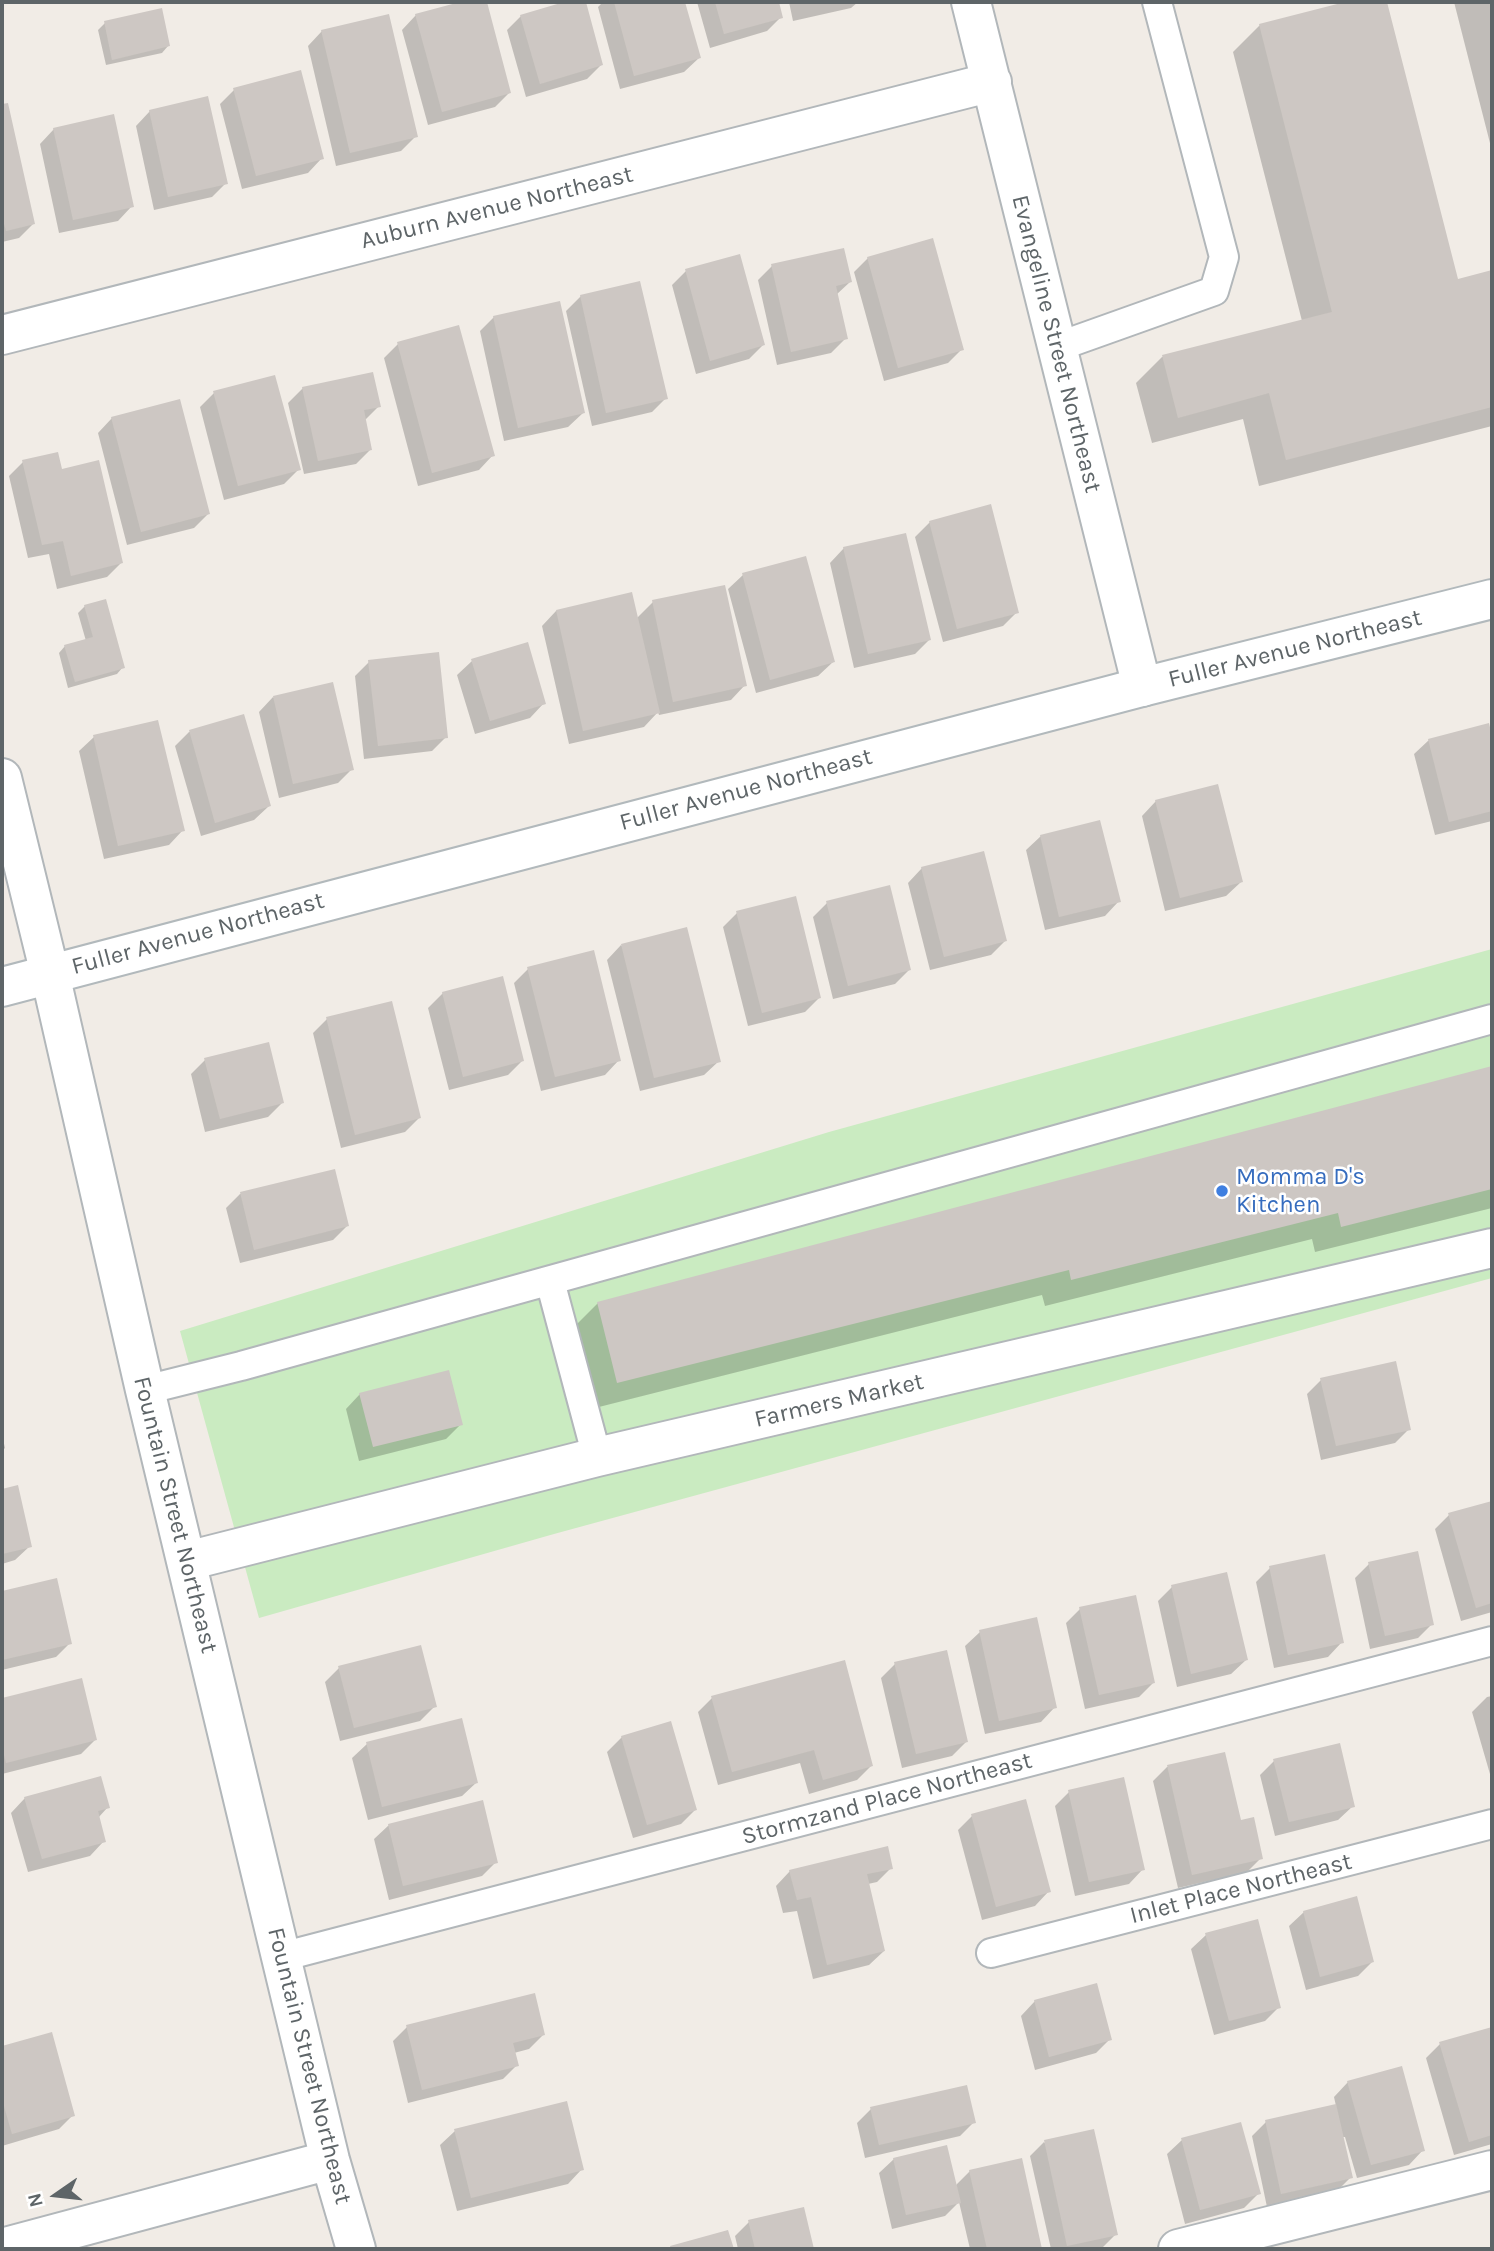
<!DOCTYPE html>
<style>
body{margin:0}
#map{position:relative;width:1494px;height:2251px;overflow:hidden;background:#f1ece6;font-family:Karla,sans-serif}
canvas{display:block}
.frame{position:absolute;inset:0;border:4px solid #5e6568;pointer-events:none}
.north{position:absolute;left:21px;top:2160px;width:70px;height:70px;-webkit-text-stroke:5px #fff;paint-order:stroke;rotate:256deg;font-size:19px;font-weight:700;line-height:28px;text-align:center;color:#5e6568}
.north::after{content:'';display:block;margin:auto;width:24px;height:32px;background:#5e6568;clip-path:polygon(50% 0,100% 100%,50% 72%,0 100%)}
</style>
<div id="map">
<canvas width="1494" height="2251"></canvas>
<div class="frame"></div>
<div class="north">N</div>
</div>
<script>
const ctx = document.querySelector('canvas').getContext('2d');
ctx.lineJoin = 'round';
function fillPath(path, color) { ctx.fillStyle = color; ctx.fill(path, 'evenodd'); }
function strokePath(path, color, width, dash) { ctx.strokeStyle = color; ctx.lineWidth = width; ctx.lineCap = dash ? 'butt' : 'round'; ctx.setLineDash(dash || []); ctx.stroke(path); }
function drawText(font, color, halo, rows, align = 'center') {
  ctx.font = font + ' Karla,sans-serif'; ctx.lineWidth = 5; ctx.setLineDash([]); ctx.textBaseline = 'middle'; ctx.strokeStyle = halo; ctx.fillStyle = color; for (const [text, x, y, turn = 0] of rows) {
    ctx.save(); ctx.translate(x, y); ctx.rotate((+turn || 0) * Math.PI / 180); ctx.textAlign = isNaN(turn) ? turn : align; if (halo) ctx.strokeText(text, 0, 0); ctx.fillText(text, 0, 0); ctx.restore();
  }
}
fillPath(new Path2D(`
 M 1492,949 L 1492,1278 L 554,1534 L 259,1618 L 180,1331 L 829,1132 Z`), '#caebc1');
fillPath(new Path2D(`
 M 466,2 L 485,2 L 509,93 L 495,107 L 428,125 L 402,30 L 416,15 Z
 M 570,2 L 584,2 L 601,65 L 587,79 L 526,97 L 507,30 L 521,16 Z
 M 603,2 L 683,2 L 699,58 L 684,72 L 620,89 L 598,7 Z
 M 697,2 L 777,2 L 781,17 L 767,31 L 710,48 Z
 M 789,2 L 858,2 L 851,8 L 793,21 Z
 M 1352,2 L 1385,2 L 1457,281 L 1492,272 L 1492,426 L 1259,486 L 1243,419 L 1152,443 L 1136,383 L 1162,357 L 1302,321 L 1233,52 L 1260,25 Z
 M 1454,2 L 1492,2 L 1492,151 Z
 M 105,23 L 168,46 L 162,53 L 106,65 L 98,30 Z
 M 322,31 L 416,136 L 401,151 L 336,166 L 308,46 Z
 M 234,90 L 322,158 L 308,173 L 242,189 L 220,104 Z
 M 7,105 L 33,224 L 19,238 L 2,242 L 2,106 Z
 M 150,111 L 226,183 L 212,197 L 154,210 L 136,126 Z
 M 54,129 L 132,206 L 118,221 L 59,233 L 40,144 Z
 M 868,258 L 962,349 L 948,363 L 884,381 L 854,272 Z
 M 772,266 L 850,282 L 836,295 L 846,338 L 831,353 L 777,365 L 758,280 Z
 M 686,271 L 763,345 L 749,359 L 696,374 L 672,285 Z
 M 581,296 L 666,398 L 652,412 L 592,426 L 566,311 Z
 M 494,317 L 583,413 L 568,427 L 504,441 L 480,331 Z
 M 398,344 L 493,455 L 479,470 L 418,486 L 384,358 Z
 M 303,388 L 379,406 L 364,421 L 370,450 L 356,464 L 304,474 L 288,403 Z
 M 214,393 L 299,469 L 284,484 L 224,500 L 200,407 Z
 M 112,418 L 208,514 L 194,528 L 127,545 L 98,433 Z
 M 23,462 L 121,563 L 107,577 L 57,589 L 49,554 L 28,558 L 9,476 Z
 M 930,522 L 1017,612 L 1003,626 L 943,642 L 915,537 Z
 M 844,548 L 929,640 L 915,654 L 854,668 L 830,563 Z
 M 743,575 L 833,662 L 818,676 L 756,693 L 728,589 Z
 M 653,602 L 745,685 L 731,700 L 659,715 L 658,712 L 644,727 L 569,744 L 542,626 L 556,611 L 636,619 Z
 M 85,606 L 123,667 L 117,674 L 68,688 L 59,653 L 65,646 L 86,641 L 78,613 Z
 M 472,661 L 544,703 L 530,718 L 475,734 L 457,675 Z
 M 369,662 L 446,737 L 432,751 L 364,759 L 355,676 Z
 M 273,697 L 352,769 L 338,783 L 279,798 L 259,712 Z
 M 243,716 L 269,806 L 254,820 L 201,836 L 175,746 L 189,732 Z
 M 1488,725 L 1492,743 L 1492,821 L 1435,835 L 1414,754 L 1429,740 Z
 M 94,737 L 183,830 L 169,845 L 104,859 L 79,751 Z
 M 1156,801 L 1241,882 L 1226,896 L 1165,911 L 1142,816 Z
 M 1041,836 L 1119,901 L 1105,916 L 1045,930 L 1026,850 Z
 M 922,868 L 1005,941 L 991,955 L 930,970 L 908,883 Z
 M 827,903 L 909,970 L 895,984 L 833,999 L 813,917 Z
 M 737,913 L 819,998 L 805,1012 L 748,1026 L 723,927 Z
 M 621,945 L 719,1061 L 704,1075 L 640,1091 L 607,960 Z
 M 528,969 L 619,1060 L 605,1075 L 541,1091 L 514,983 Z
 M 443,993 L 522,1061 L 508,1075 L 449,1090 L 428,1008 Z
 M 327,1019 L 419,1118 L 405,1132 L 341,1148 L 313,1033 Z
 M 205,1060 L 282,1103 L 268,1117 L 205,1132 L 191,1074 Z
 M 1492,1068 L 1492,1208 L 1315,1252 L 1312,1239 L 1045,1306 L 1042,1295 L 591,1409 L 571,1330 L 598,1303 Z
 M 333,1171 L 347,1226 L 333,1240 L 240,1263 L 226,1208 L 240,1194 Z
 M 1321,1380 L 1409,1429 L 1395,1443 L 1321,1460 L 1307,1394 Z
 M 360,1394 L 461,1424 L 446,1439 L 359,1461 L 346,1409 Z
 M 2,1435 L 5,1448 L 2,1451 Z
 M 17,1487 L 30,1546 L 15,1560 L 2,1564 L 2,1491 Z
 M 1492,1503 L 1492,1612 L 1461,1621 L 1435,1529 L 1449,1515 Z
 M 1369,1564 L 1432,1624 L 1418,1638 L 1370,1649 L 1355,1578 Z
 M 1270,1568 L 1342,1642 L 1328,1657 L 1274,1668 L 1256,1582 Z
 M 56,1580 L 70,1643 L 56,1657 L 2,1670 L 2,1592 Z
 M 1172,1587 L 1246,1660 L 1231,1674 L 1177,1687 L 1158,1601 Z
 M 1080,1609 L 1153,1683 L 1139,1697 L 1085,1709 L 1066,1623 Z
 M 980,1632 L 1055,1707 L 1041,1722 L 985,1734 L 965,1646 Z
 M 895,1664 L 966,1742 L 952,1756 L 902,1768 L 881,1678 Z
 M 339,1668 L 435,1706 L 420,1721 L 340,1741 L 325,1682 Z
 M 80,1680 L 95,1740 L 81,1754 L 2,1774 L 2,1699 Z
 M 1492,1696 L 1492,1781 L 1472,1712 L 1487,1697 Z
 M 712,1698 L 871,1766 L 857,1780 L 809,1794 L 800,1763 L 718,1785 L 698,1712 Z
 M 622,1737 L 695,1810 L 681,1824 L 633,1838 L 607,1752 Z
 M 367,1744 L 477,1782 L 462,1796 L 368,1820 L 352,1758 Z
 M 1223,1754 L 1239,1822 L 1261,1858 L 1247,1872 L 1178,1888 L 1153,1781 L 1167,1767 Z
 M 1274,1761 L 1353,1806 L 1338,1820 L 1275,1836 L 1260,1775 Z
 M 1069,1792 L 1143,1869 L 1129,1884 L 1075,1896 L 1055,1806 Z
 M 25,1798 L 108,1807 L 98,1818 L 104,1841 L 90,1856 L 28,1872 L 11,1813 Z
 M 972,1816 L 1049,1891 L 1035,1906 L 982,1920 L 958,1830 Z
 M 389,1825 L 496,1862 L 482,1876 L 389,1900 L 374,1839 Z
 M 891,1868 L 877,1882 L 868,1884 L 884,1951 L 869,1965 L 813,1979 L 797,1911 L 783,1913 L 776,1886 L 790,1871 Z
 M 1304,1912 L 1372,1962 L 1358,1976 L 1306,1990 L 1289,1926 Z
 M 1206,1935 L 1279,2007 L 1265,2021 L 1214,2035 L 1191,1949 Z
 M 1035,2001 L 1110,2039 L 1096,2053 L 1035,2070 L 1021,2016 Z
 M 407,2027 L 543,2035 L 529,2049 L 514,2053 L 517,2065 L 503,2079 L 408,2103 L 393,2041 Z
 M 1492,2029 L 1492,2144 L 1454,2155 L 1426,2058 L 1440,2044 Z
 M 51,2034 L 73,2115 L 59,2129 L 2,2146 L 2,2048 Z
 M 1348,2082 L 1423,2150 L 1409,2165 L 1357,2178 L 1345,2137 L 1342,2137 L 1351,2177 L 1337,2191 L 1267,2207 L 1252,2136 L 1266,2122 L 1336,2106 L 1334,2097 Z
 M 871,2109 L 974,2122 L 960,2136 L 865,2158 L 857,2123 Z
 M 455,2131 L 582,2169 L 568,2184 L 457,2211 L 440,2145 Z
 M 1182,2140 L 1259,2193 L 1244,2208 L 1185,2224 L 1167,2154 Z
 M 1044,2142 L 1116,2234 L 1101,2249 L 1051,2249 L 1030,2156 Z
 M 894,2159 L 955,2186 L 970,2171 L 1021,2160 L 1041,2249 L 970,2249 L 959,2202 L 945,2216 L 892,2229 L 879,2173 Z
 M 803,2209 L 813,2249 L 738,2249 L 735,2236 L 749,2222 Z`), '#0003');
fillPath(new Path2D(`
 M 460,2 L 487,2 L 511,93 L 442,112 L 415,14 Z
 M 564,2 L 586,2 L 603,65 L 540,84 L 520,15 Z
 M 614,2 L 685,2 L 701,58 L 634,76 Z
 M 715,2 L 779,2 L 783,18 L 724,34 Z
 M 1345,2 L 1387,2 L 1458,279 L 1492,270 L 1492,407 L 1286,460 L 1269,393 L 1178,418 L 1162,355 L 1332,312 L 1259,24 Z
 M 162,8 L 170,46 L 112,60 L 104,21 Z
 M 389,14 L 418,137 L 350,153 L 321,30 Z
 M 301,70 L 324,159 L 256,176 L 233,88 Z
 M 208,96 L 228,184 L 168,197 L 149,110 Z
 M 8,103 L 35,224 L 6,231 L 2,216 L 2,104 Z
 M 114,114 L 134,207 L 73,220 L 53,128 Z
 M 933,238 L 964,350 L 898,368 L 867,257 Z
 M 844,248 L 852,282 L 836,286 L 848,339 L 791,352 L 771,264 Z
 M 740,254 L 765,345 L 710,361 L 685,269 Z
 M 640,281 L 668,399 L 606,413 L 580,295 Z
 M 560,301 L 585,413 L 518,428 L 493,316 Z
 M 459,325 L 495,456 L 432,473 L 397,342 Z
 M 373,372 L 381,407 L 364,410 L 372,450 L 318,461 L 302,387 Z
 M 275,375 L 301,470 L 238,486 L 213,391 Z
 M 180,399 L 210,514 L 141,532 L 111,417 Z
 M 58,452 L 62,469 L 99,460 L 123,563 L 71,576 L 63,541 L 42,545 L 22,460 Z
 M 991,504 L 1019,613 L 957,629 L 929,521 Z
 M 906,533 L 931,640 L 868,654 L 843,547 Z
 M 806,556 L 835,662 L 770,680 L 742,573 Z
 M 725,585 L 747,686 L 673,702 L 652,600 Z
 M 632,592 L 660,713 L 583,731 L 556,610 Z
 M 106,599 L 125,668 L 75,682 L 64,645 L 93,637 L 84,605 Z
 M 528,642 L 546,704 L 490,721 L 471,659 Z
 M 439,652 L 448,738 L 378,746 L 368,660 Z
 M 333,682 L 354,770 L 293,784 L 273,696 Z
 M 244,714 L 271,806 L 215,823 L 189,730 Z
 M 158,720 L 185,831 L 118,846 L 93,735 Z
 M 1489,723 L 1492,736 L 1492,811 L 1449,822 L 1428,739 Z
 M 1218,784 L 1243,882 L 1180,898 L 1155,800 Z
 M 1100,820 L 1121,902 L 1059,917 L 1040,835 Z
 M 984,851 L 1007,941 L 944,957 L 921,867 Z
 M 890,885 L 911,970 L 848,986 L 826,901 Z
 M 796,896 L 821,998 L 762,1013 L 736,911 Z
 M 687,927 L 721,1062 L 654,1078 L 621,944 Z
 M 594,950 L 621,1061 L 555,1077 L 527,967 Z
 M 503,976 L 524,1061 L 463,1077 L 442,992 Z
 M 392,1001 L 421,1118 L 355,1135 L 326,1017 Z
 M 269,1042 L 284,1103 L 220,1119 L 204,1058 Z
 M 1492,1066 L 1492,1189 L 1341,1227 L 1338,1213 L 1071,1280 L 1069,1270 L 617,1383 L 597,1302 Z
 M 335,1169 L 349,1226 L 254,1250 L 240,1192 Z
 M 1396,1361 L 1411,1430 L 1336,1446 L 1320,1378 Z
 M 449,1370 L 463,1425 L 373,1447 L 359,1393 Z
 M 18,1485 L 32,1547 L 2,1554 L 2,1489 Z
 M 1492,1501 L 1492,1603 L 1476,1608 L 1448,1513 Z
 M 1418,1551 L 1434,1625 L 1385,1636 L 1368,1562 Z
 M 1325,1554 L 1344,1643 L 1288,1655 L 1269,1566 Z
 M 1227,1572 L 1248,1660 L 1191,1674 L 1171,1585 Z
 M 57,1578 L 72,1644 L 2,1660 L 2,1591 Z
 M 1136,1595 L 1155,1683 L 1099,1695 L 1079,1607 Z
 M 1037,1617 L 1057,1708 L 999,1721 L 979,1630 Z
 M 421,1645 L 437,1707 L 354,1728 L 338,1666 Z
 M 947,1650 L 968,1742 L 916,1754 L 894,1662 Z
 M 845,1660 L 873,1766 L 823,1780 L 814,1750 L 732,1772 L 711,1696 Z
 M 82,1678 L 97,1740 L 6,1763 L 2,1747 L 2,1698 Z
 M 462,1718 L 478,1783 L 382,1807 L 366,1742 Z
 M 671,1721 L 697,1810 L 647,1825 L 621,1736 Z
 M 1340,1743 L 1355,1807 L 1289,1822 L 1273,1759 Z
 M 1225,1752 L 1241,1820 L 1254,1817 L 1263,1859 L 1192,1875 L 1167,1765 Z
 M 101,1776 L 110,1808 L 98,1811 L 106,1842 L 42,1859 L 24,1797 Z
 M 1124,1777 L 1145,1870 L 1089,1882 L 1068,1790 Z
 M 1026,1799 L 1051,1892 L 996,1907 L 971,1814 Z
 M 483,1800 L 498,1863 L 403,1886 L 388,1824 Z
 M 888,1846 L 893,1869 L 867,1874 L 885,1951 L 827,1965 L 811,1897 L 797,1900 L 789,1870 Z
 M 1357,1896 L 1374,1962 L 1320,1977 L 1303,1911 Z
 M 1258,1919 L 1281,2008 L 1229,2021 L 1205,1933 Z
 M 1097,1983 L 1112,2040 L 1049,2057 L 1034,2000 Z
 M 535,1993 L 545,2035 L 513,2043 L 519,2066 L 422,2090 L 406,2025 Z
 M 1492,2027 L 1492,2135 L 1469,2142 L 1439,2042 Z
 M 52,2032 L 75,2116 L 12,2134 L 2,2099 L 2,2046 Z
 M 1402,2066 L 1425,2151 L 1371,2165 L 1347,2081 Z
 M 967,2085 L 976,2123 L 879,2145 L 870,2107 Z
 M 567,2101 L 584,2170 L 471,2198 L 454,2129 Z
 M 1336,2104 L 1353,2178 L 1281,2194 L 1265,2120 Z
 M 1241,2122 L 1261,2194 L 1200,2210 L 1181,2138 Z
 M 1094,2129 L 1118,2235 L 1067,2246 L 1044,2140 Z
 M 947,2145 L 961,2203 L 906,2215 L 893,2158 Z
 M 1022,2158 L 1042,2249 L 987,2249 L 969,2170 Z
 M 804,2207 L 814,2249 L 755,2249 L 748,2220 Z
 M 728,2230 L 734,2249 L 671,2249 L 670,2246 Z`), '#cdc7c3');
const lane = new Path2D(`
 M 1057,347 L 1214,291 L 1224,257 L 1157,2
 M 550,1281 L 597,1457
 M 145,1390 L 241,1366 L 1492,1019
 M 991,1953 L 1492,1824
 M 281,1957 L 1492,1641`);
const street = new Path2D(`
 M 971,2 L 1142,687
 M 2,335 L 992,82
 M 2,778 L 50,974 L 145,1390 L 281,1957 L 330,2160 L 356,2249
 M 187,1561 L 597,1457 L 1492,1248
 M 2,2248 L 330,2160
 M 1178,2249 L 1492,2170`);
const secondary = new Path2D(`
 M 2,987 L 1142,687 L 1492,599`);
strokePath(lane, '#b2b7ba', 32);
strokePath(street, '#b2b7ba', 42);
strokePath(secondary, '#b2b9bc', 42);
strokePath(lane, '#fff', 28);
strokePath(street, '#fff', 38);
strokePath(secondary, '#fff', 38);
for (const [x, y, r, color] of [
 [1222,1191,7,"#3f7fe0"]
]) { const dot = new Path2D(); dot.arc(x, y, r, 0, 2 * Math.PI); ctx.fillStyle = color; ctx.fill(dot); strokePath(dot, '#fff', 2.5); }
drawText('24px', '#5e6568', '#fff', [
 ["Auburn Avenue Northeast",497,208,-14],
 ["Evangeline Street Northeast",1056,344,76],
 ["Fuller Avenue Northeast",1295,649,-14],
 ["Fuller Avenue Northeast",746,790,-15],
 ["Fuller Avenue Northeast",198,934,-15],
 ["Farmers Market",839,1401,-13],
 ["Fountain Street Northeast",175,1515,76],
 ["Stormzand Place Northeast",887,1799,-15],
 ["Inlet Place Northeast",1241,1889,-14],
 ["Fountain Street Northeast",309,2066,76]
]);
drawText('24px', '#366cbe', '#fff', [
 ["Momma D's",1236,1177],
 ["Kitchen",1236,1205]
], 'left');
</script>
